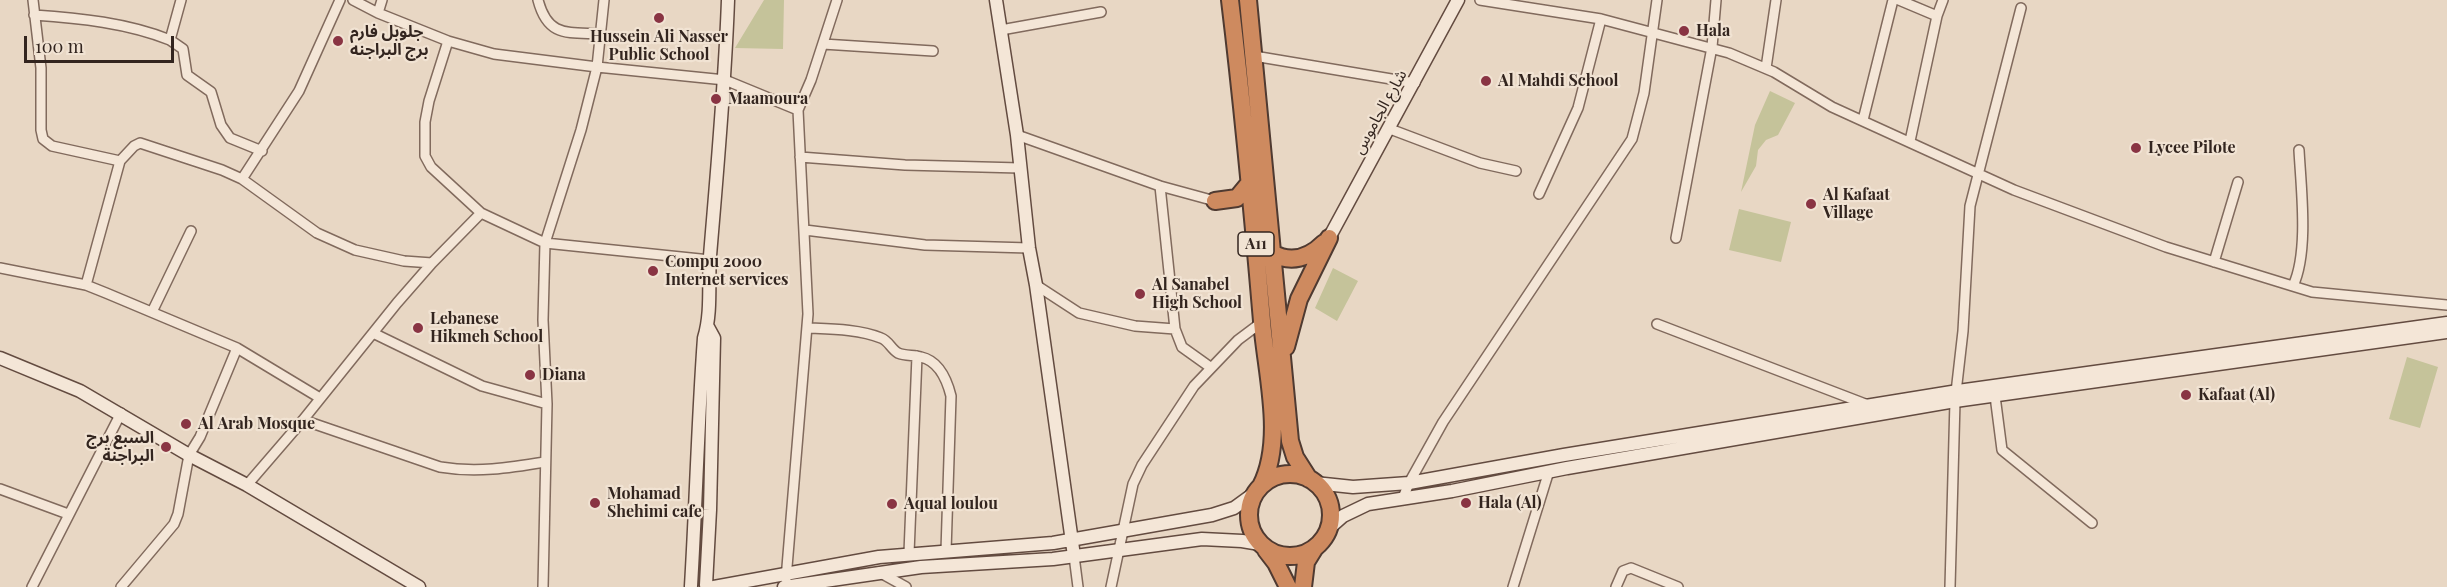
<!DOCTYPE html>
<meta charset="utf-8">
<style>
body{margin:0}
#map{position:relative;width:2447px;height:587px;overflow:hidden;background:#e8d7c4;font-family:"Playfair Display",serif}
canvas{display:block}
.scale{position:absolute;left:24px;top:36px;width:150px;height:27px;box-sizing:border-box;border:3px solid #33251f;border-top:0;padding-left:8px;font-size:18px;line-height:21px;white-space:nowrap;color:#33251f;-webkit-text-stroke:4px #f1e3d3;paint-order:stroke}
</style>
<div id="map">
<canvas width="2447" height="587"></canvas>
<div class="scale">100 m</div>
</div>
<script>
const ctx = document.querySelector('canvas').getContext('2d');
ctx.lineJoin = 'round';
function fillPath(path, color) { ctx.fillStyle = color; ctx.fill(path, 'evenodd'); }
function strokePath(path, color, width, dash) { ctx.strokeStyle = color; ctx.lineWidth = width; ctx.lineCap = dash ? 'butt' : 'round'; ctx.setLineDash(dash || []); ctx.stroke(path); }
function drawText(font, color, halo, rows, align = 'center') {
  ctx.font = font + ' "Playfair Display","Noto Sans Arabic",serif'; ctx.lineWidth = 4.5; ctx.setLineDash([]); ctx.textBaseline = 'middle'; ctx.strokeStyle = halo; ctx.fillStyle = color; for (const [text, x, y, turn = 0] of rows) {
    ctx.save(); ctx.translate(x, y); ctx.rotate((+turn || 0) * Math.PI / 180); ctx.textAlign = isNaN(turn) ? turn : align; if (halo) ctx.strokeText(text, 0, 0); ctx.fillText(text, 0, 0); ctx.restore();
  }
}
fillPath(new Path2D(`
 M 764,0 L 784,0 L 783,49 L 735,48 Z
 M 1770,91 L 1795,103 L 1778,135 L 1766,140 L 1758,150 L 1756,166 L 1741,192 L 1755,125 Z
 M 1739,209 L 1791,222 L 1781,262 L 1729,250 Z
 M 1333,268 L 1358,281 L 1337,321 L 1315,308 Z
 M 2407,357 L 2438,367 L 2420,428 L 2389,419 Z`), '#c5c39a');
const street = new Path2D(`
 M 33,0 L 41,68 L 41,130 L 43,139 L 52,146 L 120,161
 M 353,0 L 378,13 L 448,41 L 494,54 L 597,67 L 725,80 L 798,110
 M 538,0 C 548,38 568,32 602,34
 M 1480,0 L 1601,19 L 1729,53 L 1774,72 L 1832,107 L 2014,190 L 2166,247 L 2312,292 L 2447,305
 M 1899,0 L 1937,16
 M 378,13 L 382,0
 M 34,15 C 79,18 128,23 170,40 L 181,0
 M 1001,30 L 1101,12
 M 170,40 L 183,49 L 187,75 L 211,92 L 221,125 L 230,138 L 262,151
 M 448,41 L 429,101 L 425,122 L 425,156 L 431,167 L 481,213 L 545,243 L 710,260
 M 823,44 L 933,51
 M 1254,56 L 1415,83
 M 1766,68 L 1776,0
 M 1863,120 L 1893,0
 M 1390,129 L 1480,163 L 1516,171
 M 1017,135 L 1160,186 L 1215,201
 M 1910,141 L 1937,16 L 1943,0
 M 800,157 L 905,165 L 1020,168
 M 242,179 L 299,91 L 340,0
 M 1160,186 L 1175,329 L 1182,347 L 1210,367
 M 1539,194 L 1578,108 L 1601,19
 M 805,230 L 925,245 L 1029,248
 M 1676,238 L 1712,47 L 1716,0
 M 2214,262 L 2238,182
 M 0,268 L 86,285 L 106,293 L 237,348 L 320,398
 M 86,285 L 120,161 L 134,146 L 140,143 L 222,170 L 242,179 L 317,233 L 355,250 L 404,261 L 432,263
 M 1036,285 L 1079,313 L 1135,326 L 1175,329
 M 2293,286 C 2309,252 2301,188 2299,150
 M 152,312 L 191,231
 M 1657,324 L 1868,405
 M 807,328 C 830,329 859,329 881,338 C 889,341 891,349 898,353 C 905,356 914,355 921,357 C 939,361 947,380 951,396 L 946,551
 M 373,333 L 482,386 L 547,404
 M 1995,396 L 2002,450 L 2092,523
 M 303,420 L 440,467 C 476,473 509,468 545,462
 M 247,485 L 303,420 L 397,303 L 432,263 L 481,213
 M 0,489 L 68,514
 M 1403,498 L 1409,483 L 1443,422 L 1632,139 L 1644,93 L 1657,0
 M 909,553 L 917,356
 M 1074,556 L 1078,587
 M 879,572 L 906,587
 M 786,579 L 808,314 L 798,110 L 811,80 L 837,0
 M 32,587 L 121,413
 M 121,587 L 174,524 L 178,514 L 189,455 L 200,437 L 237,348
 M 543,587 L 547,404 L 543,320 L 545,243 L 581,130 L 597,67 L 604,0
 M 1111,587 L 1133,484 L 1142,465 L 1194,386 L 1238,340 L 1262,322
 M 1513,587 L 1549,471
 M 1616,587 L 1623,571 L 1631,568 L 1678,587
 M 1950,587 L 1955,401 L 1963,331 L 1970,206 L 2021,8`);
const secondary = new Path2D(`
 M 996,0 L 1017,135 L 1029,248 L 1036,285 L 1074,556
 M 1329,238 L 1458,0
 M 0,358 L 80,391 L 189,455 L 247,485 L 419,587
 M 1315,483 L 1353,487 L 1409,483 L 1564,455 L 1958,391 L 2447,323
 M 1327,530 L 1343,516 L 1368,504 L 1452,491 L 1567,468 L 1955,401 L 2447,332
 M 706,585 L 710,510 L 714,338 L 708,327
 M 691,586 C 696,503 698,420 704,338 C 712,312 708,283 710,256 C 717,171 725,86 728,0
 M 714,587 L 879,557 L 1053,543 L 1212,515 L 1234,508 L 1256,492
 M 784,587 L 921,567 L 1053,559 L 1202,539 L 1242,541 L 1260,544`);
const highway = new Path2D(`
 M 1230,0 C 1243,107 1253,214 1262,321 C 1266,373 1285,439 1261,486
 M 1248,0 L 1290,441 L 1295,457 L 1309,479
 M 1215,201 L 1237,198 L 1251,181
 M 1272,253 C 1291,264 1309,258 1324,243
 M 1286,347 L 1299,299 L 1329,238
 M1249 515a41 41 0 1 1 82 0a41 41 0 1 1-82 0Z
 M 1266,550 L 1276,563 L 1288,587
 M 1303,587 L 1306,562 L 1314,549`);
strokePath(street, '#816a5d', 12);
strokePath(secondary, '#634b40', 15);
strokePath(highway, '#4f3a31', 20);
strokePath(street, '#f4e6d7', 9);
strokePath(secondary, '#f4e6d7', 12);
strokePath(highway, '#ce8a5f', 16);
for (const [x, y, r, color] of [
 [659,18,6,"#893443"],
 [1684,31,6,"#893443"],
 [338,41,6,"#893443"],
 [1486,81,6,"#893443"],
 [716,99,6,"#893443"],
 [2136,148,6,"#893443"],
 [1811,204,6,"#893443"],
 [653,271,6,"#893443"],
 [1140,294,6,"#893443"],
 [418,328,6,"#893443"],
 [530,375,6,"#893443"],
 [2186,395,6,"#893443"],
 [186,424,6,"#893443"],
 [166,447,6,"#893443"],
 [595,503,6,"#893443"],
 [1466,503,6,"#893443"],
 [892,504,6,"#893443"]
]) { const dot = new Path2D(); dot.arc(x, y, r, 0, 2 * Math.PI); ctx.fillStyle = color; ctx.fill(dot); strokePath(dot, '#f1e3d3', 2); }
for (const [x, y, w] of [
 [1256,244,36]
]) { const box = new Path2D(); box.roundRect(x - w / 2, y - 12, w, 24, 4.5); ctx.fillStyle = '#f1e3d3'; ctx.fill(box); strokePath(box, '#33251f', 1.5); }
drawText('bold 15px', '#33251f', null, [
 ["A11",1256,244]
]);
drawText('bold 16px', '#33251f', '#f1e3d3', [
 ["Hala",1696,31],
 ["جلوبل فارم",350,32],
 ["برج البراجنه",350,50],
 ["Hussein Ali Nasser",659,37,"center"],
 ["Public School",659,55,"center"],
 ["Al Mahdi School",1498,81],
 ["Maamoura",728,99],
 ["Lycee Pilote",2148,148],
 ["Al Kafaat",1823,195],
 ["Village",1823,213],
 ["Compu 2000",665,262],
 ["Internet services",665,280],
 ["Al Sanabel",1152,285],
 ["High School",1152,303],
 ["Lebanese",430,319],
 ["Hikmeh School",430,337],
 ["Diana",542,375],
 ["Kafaat (Al)",2198,395],
 ["Al Arab Mosque",198,424],
 ["السبع برج",154,438,"right"],
 ["البراجنة",154,456,"right"],
 ["Mohamad",607,494],
 ["Shehimi cafe",607,512],
 ["Hala (Al)",1478,503],
 ["Aqual loulou",904,504]
], 'left');
drawText('16px', '#33251f', '#f1e3d3', [
 ["شارع الجاموس",1380,112,-61]
]);
</script>
